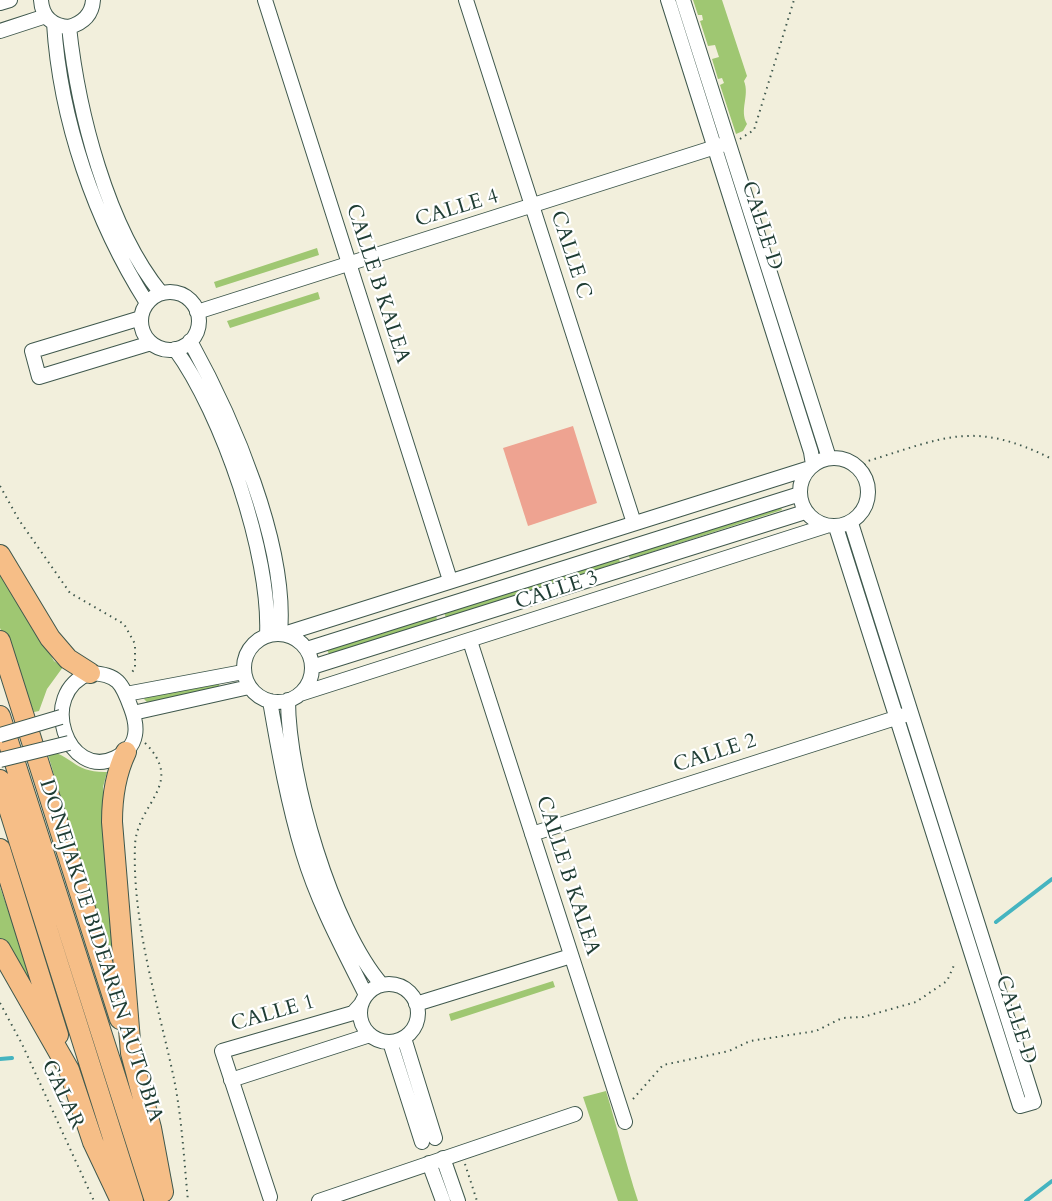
<!DOCTYPE html>
<style>
body{margin:0}
canvas{display:block;background:#f2efdc}
</style>
<canvas width="1052" height="1201"></canvas>
<script>
const ctx = document.querySelector('canvas').getContext('2d');
ctx.lineJoin = 'round';
function fillPath(path, color) { ctx.fillStyle = color; ctx.fill(path, 'evenodd'); }
function strokePath(path, color, width, dash) { ctx.strokeStyle = color; ctx.lineWidth = width; ctx.lineCap = dash ? 'butt' : 'round'; ctx.setLineDash(dash || []); ctx.stroke(path); }
function drawText(font, color, halo, rows, align = 'center') {
  ctx.font = font + ' Cardo,serif'; ctx.lineWidth = 4.5; ctx.setLineDash([]); ctx.textBaseline = 'middle'; ctx.strokeStyle = halo; ctx.fillStyle = color; for (const [text, x, y, turn = 0] of rows) {
    ctx.save(); ctx.translate(x, y); ctx.rotate((+turn || 0) * Math.PI / 180); ctx.textAlign = isNaN(turn) ? turn : align; if (halo) ctx.strokeText(text, 0, 0); ctx.fillText(text, 0, 0); ctx.restore();
  }
}
fillPath(new Path2D(`
 M 693,0 L 722,0 L 747,76 L 744,81 C 750,96 739,110 747,124 L 743,131 L 736,134 L 720,85 L 724,83 L 722,78 L 718,79 L 712,59 L 719,57 L 715,45 L 708,46 L 700,21 L 703,20 L 702,15 L 698,15 Z
 M 317,248 L 319,255 L 216,288 L 214,282 Z
 M 318,292 L 320,299 L 230,328 L 227,321 Z
 M 780,505 L 782,510 L 630,559 L 628,554 Z
 M 853,549 L 898,690 L 895,691 L 850,550 Z
 M 618,557 L 620,562 L 446,618 L 444,612 Z
 M 0,569 L 54,661 L 63,667 L 47,689 L 39,711 L 34,712 L 0,628 Z
 M 436,615 L 437,620 L 329,654 L 327,650 Z
 M 219,684 L 220,689 L 147,702 L 144,699 L 146,696 Z
 M 913,738 L 971,915 L 967,917 L 909,739 Z
 M 47,751 C 72,754 73,773 107,772 L 103,787 L 117,989 Z
 M 0,887 L 44,1013 L 0,941 Z
 M 553,981 L 555,987 L 451,1021 L 449,1014 Z
 M 606,1091 C 617,1127 626,1164 638,1201 L 618,1201 L 583,1097 Z`), '#9fc772');
strokePath(new Path2D(`
 M 996,922 L 1052,879
 M 0,1059 L 12,1058
 M 1026,1201 L 1052,1181`), '#45b4c0', 4);
fillPath(new Path2D(`
 M 573,426 L 597,503 L 528,526 L 503,448 Z`), '#eea391');
const minor = new Path2D(`
 M 41,0 C 42,17 52,26 69,27 C 83,23 92,15 93,0
 M 265,0 L 450,580
 M 466,0 L 634,523
 M 668,0 L 811,452 L 813,465
 M 683,0 L 829,458
 M 0,3 L 10,0
 M 54,23 C 60,120 95,221 147,303
 M 69,27 C 78,111 107,227 161,293
 M 0,31 L 46,16
 M141 321a29 29 0 1 1 58 0a29 29 0 1 1-58 0Z
 M 197,312 L 728,143
 M 141,318 L 32,351 L 39,377 L 151,343
 M 190,341 C 232,417 288,545 280,633
 M 175,349 C 222,413 271,556 267,635
 M800 492a34 34 0 1 1 68 0a34 34 0 1 1-68 0Z
 M 836,527 L 1020,1106 L 1034,1102 L 851,523
 M244 668a34 34 0 1 1 68 0a34 34 0 1 1-68 0Z
 M 284,634 L 810,468
 M 470,641 L 625,1122
 M 307,649 L 800,494
 M 312,667 L 805,512
 M 90,673 C 118,674 122,683 131,708 C 134,716 137,725 135,735 C 133,747 125,753 115,758 C 68,781 36,694 90,673 Z
 M 126,694 L 243,672
 M 300,694 L 826,526
 M 288,700 C 288,777 332,928 382,985
 M 270,701 C 279,753 288,803 303,853 C 318,903 343,949 366,995
 M 133,713 L 249,687
 M 532,834 L 905,715
 M360 1013a29 29 0 1 1 58 0a29 29 0 1 1-58 0Z
 M 416,1004 L 571,956
 M 404,1038 L 435,1138
 M 390,1042 L 422,1142
 M 231,1080 L 370,1035
 M 443,1158 L 458,1201
 M 429,1163 L 443,1201
 M 270,1197 L 222,1051 L 353,1013 L 362,1003
 M 319,1201 L 575,1114`);
const highway = new Path2D(`
 M 0,555 L 50,638 L 68,659 L 90,673
 M 0,641 L 120,1019
 M 0,716 L 155,1201
 M 126,752 C 115,775 112,797 112,822 L 131,1053 L 151,1128 L 163,1192
 M 0,780 L 133,1201
 M 0,849 L 58,1035
 M 0,949 L 69,1070 L 93,1142 L 121,1201`);
strokePath(minor, '#3f584d', 16);
strokePath(highway, '#3f584d', 22);
strokePath(new Path2D(`
 M 740,139 L 754,130 L 794,0
 M 860,469 L 868,461 C 946,437 974,420 1052,459
 M 0,486 L 19,520 L 70,593 L 124,624 L 135,644 L 135,668 L 130,675
 M 145,743 C 186,784 137,803 135,845 C 132,924 158,1003 174,1079 C 182,1119 184,1160 188,1201
 M 0,1003 L 22,1044 L 94,1201
 M 633,1099 L 663,1065 L 729,1051 L 750,1041 L 816,1031 L 842,1018 L 863,1017 L 916,1002 L 947,981 L 955,963
 M 465,1164 L 477,1201`), '#3f584d', 2, [1.5, 4.5]);
strokePath(minor, '#fff', 14);
strokePath(highway, '#f6be87', 20);
const minorBridge = new Path2D(`
 M 0,735 L 61,717
 M 0,760 L 69,743`);
strokePath(minorBridge, '#3f584d', 16, []);
strokePath(minorBridge, '#fff', 14);
drawText('21px', '#1f3d34', '#fff', [
 ["CALLE 4",457,209,-17],
 ["CALLE D",761,226,72],
 ["CALLE C",570,255,72],
 ["CALLE B KALEA",377,284,72],
 ["CALLE 3",557,591,-18],
 ["CALLE 2",715,754,-18],
 ["CALLE B KALEA",567,876,72],
 ["DONEJAKUE BIDEAREN AUTOBIA",100,951,72],
 ["CALLE 1",273,1014,-16],
 ["CALLE D",1015,1020,72],
 ["GALAR",62,1095,65]
]);
</script>
